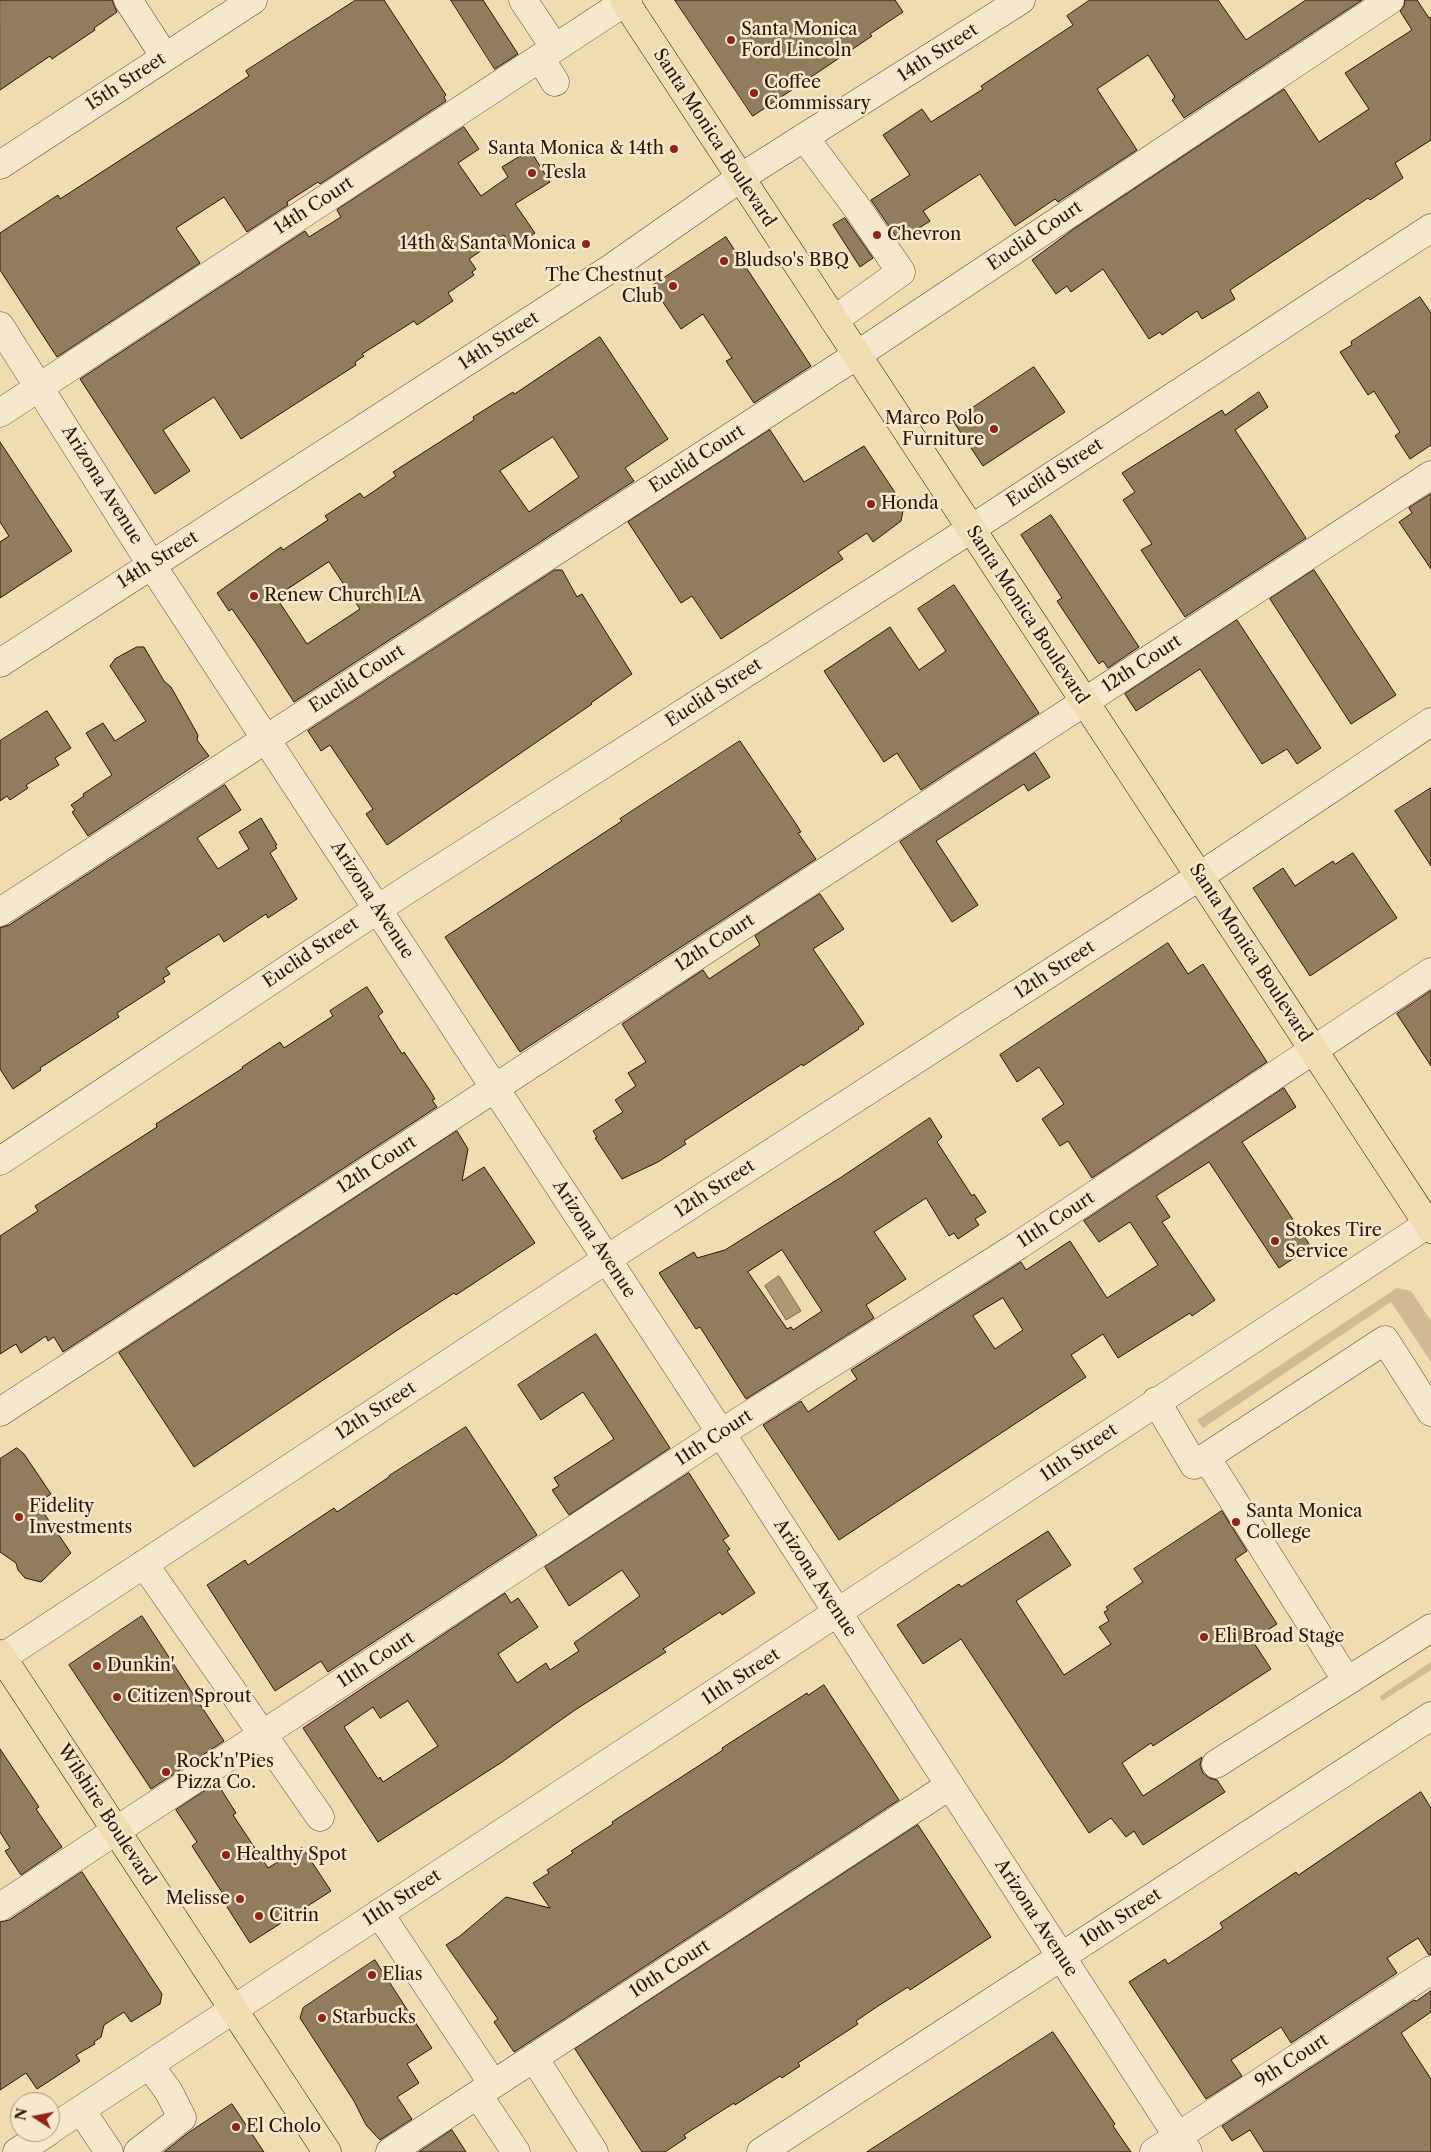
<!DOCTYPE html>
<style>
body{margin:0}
#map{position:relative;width:1431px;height:2152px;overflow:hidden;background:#f0dcb1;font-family:"Libre Caslon Text",serif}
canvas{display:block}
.north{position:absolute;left:10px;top:2092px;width:50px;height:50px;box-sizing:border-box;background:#f5e8cc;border:1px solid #a5947c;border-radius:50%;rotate:281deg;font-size:14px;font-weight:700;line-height:20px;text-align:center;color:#2c1504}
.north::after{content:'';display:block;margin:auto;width:18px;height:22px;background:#8f2418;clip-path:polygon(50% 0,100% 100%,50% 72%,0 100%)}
</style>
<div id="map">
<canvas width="1431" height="2152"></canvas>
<div class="north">N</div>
</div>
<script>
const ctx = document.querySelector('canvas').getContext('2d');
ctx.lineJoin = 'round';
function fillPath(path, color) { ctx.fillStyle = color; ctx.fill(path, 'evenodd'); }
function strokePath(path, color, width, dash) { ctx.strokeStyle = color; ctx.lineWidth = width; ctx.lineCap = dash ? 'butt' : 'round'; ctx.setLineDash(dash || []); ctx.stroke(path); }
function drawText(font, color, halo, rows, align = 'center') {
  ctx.font = font + ' "Libre Caslon Text",serif'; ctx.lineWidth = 5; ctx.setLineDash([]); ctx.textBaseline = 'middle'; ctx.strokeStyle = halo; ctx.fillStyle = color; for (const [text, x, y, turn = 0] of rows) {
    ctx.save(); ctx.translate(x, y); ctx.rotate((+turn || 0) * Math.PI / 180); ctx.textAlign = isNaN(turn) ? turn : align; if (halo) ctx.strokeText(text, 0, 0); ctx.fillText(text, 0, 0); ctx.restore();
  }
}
fillPath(new Path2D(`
 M 1397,1288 L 1411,1291 L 1431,1321 L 1431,1362 L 1391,1302 L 1203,1428 L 1197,1420 Z
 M 1431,1662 L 1431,1670 L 1382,1701 L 1380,1696 Z`), '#cfba94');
const water = new Path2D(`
 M 779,1276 L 801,1311 L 786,1320 L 765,1286 Z`);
fillPath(water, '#ad9876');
strokePath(water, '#796448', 1);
const building = new Path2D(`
 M 0,0 L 112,0 L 117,12 L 94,28 L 95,30 L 52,59 L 50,56 L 0,90 Z
 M 356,0 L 384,0 L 446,95 L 444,97 L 446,101 L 320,184 L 318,182 L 287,202 L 288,205 L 247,232 L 224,197 L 176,228 L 200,263 L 57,357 L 0,270 L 0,233 L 58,195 L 60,199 L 204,106 L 249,76 L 246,71 Z
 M 451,0 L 483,0 L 518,54 L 495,69 Z
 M 675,0 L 895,0 L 903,12 L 870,34 L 872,36 L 753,116 Z
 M 1090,0 L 1218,0 L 1246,40 L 1306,0 L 1362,0 L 1184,118 L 1172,100 L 1175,97 L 1148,55 L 1097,89 L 1137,150 L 1058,202 L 1055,199 L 1015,226 L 980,174 L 923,211 L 930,221 L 899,241 L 871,200 L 910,175 L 883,135 L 922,109 L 931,122 L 983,89 L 981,86 L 1073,25 L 1067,16 Z
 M 1405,0 L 1417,0 L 1429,18 L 1431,17 L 1431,140 L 1395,163 L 1403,178 L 1370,200 L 1368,198 L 1230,290 L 1235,299 L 1202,319 L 1197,311 L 1162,335 L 1160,332 L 1149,339 L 1103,269 L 1071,292 L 1067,286 L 1056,294 L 1032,260 L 1075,228 L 1284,89 L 1319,142 L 1369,109 L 1345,73 L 1412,30 L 1400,11 L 1404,6 Z
 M 464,127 L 479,149 L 458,163 L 481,196 L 508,177 L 502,167 L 530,150 L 550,182 L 515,204 L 535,233 L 517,246 L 515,244 L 511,247 L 504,235 L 469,259 L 476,269 L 472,272 L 474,275 L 448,293 L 453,301 L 417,325 L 414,321 L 362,354 L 364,356 L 355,362 L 356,365 L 241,439 L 214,397 L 163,430 L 190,471 L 155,494 L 80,379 L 305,231 L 309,237 L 341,217 L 337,210 Z
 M 845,218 L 873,258 L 860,267 L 833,225 Z
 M 726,237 L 811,366 L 754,403 L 726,361 L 732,358 L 703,314 L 681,329 L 652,286 Z
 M 1420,297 L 1431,313 L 1431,445 L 1410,459 L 1395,436 L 1400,432 L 1374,391 L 1368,395 L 1340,352 L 1352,345 L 1351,342 Z
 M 600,337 L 668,439 L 625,468 L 634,481 L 294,702 L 257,645 L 232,609 L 229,611 L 217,593 L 281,547 L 283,550 L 328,520 L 325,516 L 360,493 L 364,498 L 396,476 L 393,472 L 474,420 L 473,417 L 513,392 L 514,394 ZM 553,437 L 579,477 L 529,512 L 500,471 ZM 329,562 L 360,609 L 307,644 L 276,597 Z
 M 1034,367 L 1065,412 L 983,466 L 953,421 Z
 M 1259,392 L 1268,407 L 1235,430 L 1306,538 L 1185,617 L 1141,550 L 1152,544 L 1123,500 L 1135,492 L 1122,473 L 1222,410 L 1225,415 Z
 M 770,430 L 804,482 L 864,446 L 904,506 L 901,521 L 873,542 L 867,533 L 838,552 L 843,559 L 721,639 L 692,596 L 681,603 L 628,522 Z
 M 0,442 L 72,551 L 0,598 L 0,542 L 9,536 L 0,522 Z
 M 1431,494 L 1431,569 L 1399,522 L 1412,513 L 1409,508 Z
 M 1051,515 L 1139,647 L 1108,668 L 1103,661 L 1099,664 L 1057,601 L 1062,598 L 1021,535 Z
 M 555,570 L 562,570 L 577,597 L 582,594 L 632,674 L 591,703 L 592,704 L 387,845 L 366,814 L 373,809 L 330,745 L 321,751 L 308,731 Z
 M 1314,570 L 1396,695 L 1351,724 L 1270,599 Z
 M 954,585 L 1039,713 L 921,790 L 897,753 L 884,762 L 824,671 L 890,627 L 919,670 L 946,651 L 918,609 Z
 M 1237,620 L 1321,748 L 1297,764 L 1287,749 L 1262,764 L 1200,669 L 1136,711 L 1125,694 Z
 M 137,647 L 144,647 L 164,681 L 171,687 L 198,735 L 197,740 L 209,756 L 88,836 L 72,812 L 75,810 L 71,805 L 84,796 L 83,794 L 112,775 L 86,733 L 103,723 L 115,741 L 146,721 L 110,666 L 115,659 Z
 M 47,711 L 71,748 L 55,758 L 59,765 L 26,785 L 28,788 L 10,800 L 7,796 L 0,801 L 0,741 Z
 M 740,741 L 796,824 L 801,832 L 798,833 L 816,859 L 520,1052 L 445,937 L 622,821 L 620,819 Z
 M 1035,753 L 1050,777 L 1028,791 L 1024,784 L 936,841 L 978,905 L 952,922 L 900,842 Z
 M 225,785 L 241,810 L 197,838 L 218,869 L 249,849 L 239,832 L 261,818 L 277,845 L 275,846 L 277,848 L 270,853 L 297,899 L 268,918 L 266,914 L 224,942 L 219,934 L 166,968 L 170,974 L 163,978 L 165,982 L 117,1013 L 119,1017 L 40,1068 L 41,1070 L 13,1089 L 0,1069 L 0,928 L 9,925 Z
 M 1431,788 L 1431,866 L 1395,811 Z
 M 1353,853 L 1397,918 L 1310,976 L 1253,888 L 1283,868 L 1295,886 L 1333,861 L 1335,864 Z
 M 820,894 L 844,929 L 813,949 L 864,1024 L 858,1028 L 859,1029 L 803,1066 L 802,1064 L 684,1141 L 686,1144 L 658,1162 L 622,1179 L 595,1138 L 597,1137 L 593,1131 L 623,1112 L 615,1100 L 636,1086 L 628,1073 L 646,1062 L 622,1024 L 703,970 L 709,979 L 760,945 L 755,936 Z
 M 1168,943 L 1188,974 L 1203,964 L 1267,1062 L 1092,1178 L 1068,1141 L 1060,1146 L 1042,1119 L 1064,1104 L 1039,1067 L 1017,1082 L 1000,1055 Z
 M 367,987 L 383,1012 L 378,1016 L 402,1054 L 404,1052 L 429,1089 L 435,1099 L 432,1100 L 437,1107 L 63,1352 L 54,1337 L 48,1341 L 46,1336 L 21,1353 L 16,1344 L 0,1354 L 0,1236 L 38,1211 L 35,1206 L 157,1127 L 156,1124 L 243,1068 L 242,1067 L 280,1042 L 284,1048 L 333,1016 L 330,1011 Z
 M 1431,991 L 1431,1066 L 1397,1014 Z
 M 1284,1088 L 1296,1107 L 1242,1142 L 1311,1247 L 1279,1268 L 1209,1162 L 1156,1196 L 1170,1217 L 1162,1222 L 1215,1300 L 1192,1316 L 1190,1313 L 1118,1358 L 1103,1334 L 1071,1355 L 1086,1377 L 839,1540 L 763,1425 L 801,1401 L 808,1412 L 857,1379 L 851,1370 L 1021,1262 L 1026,1270 L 1070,1241 L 1107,1298 L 1158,1265 L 1130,1222 L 1099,1242 L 1084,1221 ZM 1003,1298 L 1023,1330 L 995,1349 L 973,1316 Z
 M 930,1118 L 942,1137 L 937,1142 L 972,1196 L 974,1194 L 986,1212 L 975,1219 L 979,1225 L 958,1239 L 954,1233 L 949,1236 L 926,1198 L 874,1232 L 906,1279 L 866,1305 L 874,1318 L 746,1399 L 700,1327 L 696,1329 L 659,1273 L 694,1252 L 697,1258 L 725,1250 L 840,1178 ZM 782,1250 L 822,1311 L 793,1330 L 791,1327 L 787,1329 L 748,1272 Z
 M 457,1131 L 468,1149 L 462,1181 L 484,1167 L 535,1243 L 456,1295 L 454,1293 L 399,1329 L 194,1467 L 119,1353 Z
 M 596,1334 L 670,1448 L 569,1515 L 552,1490 L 559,1486 L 554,1478 L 614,1439 L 583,1392 L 541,1420 L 518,1385 Z
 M 466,1427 L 537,1535 L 328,1672 L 321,1661 L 275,1691 L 207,1585 L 245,1560 L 248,1565 L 334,1508 L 337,1512 L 389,1477 L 389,1476 Z
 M 17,1448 L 24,1454 L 51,1494 L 37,1503 L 71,1553 L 41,1582 L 25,1578 L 18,1570 L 16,1563 L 0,1552 L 0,1459 Z
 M 689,1473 L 729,1536 L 723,1540 L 730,1549 L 727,1551 L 755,1593 L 722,1615 L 720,1612 L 663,1649 L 666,1652 L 575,1710 L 502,1762 L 378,1842 L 303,1728 L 505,1593 L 511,1603 L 518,1598 L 538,1627 L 498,1654 L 517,1683 L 546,1663 L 550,1670 L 579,1651 L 574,1643 L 640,1596 L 622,1570 L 569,1606 L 545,1567 ZM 408,1701 L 438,1746 L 383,1782 L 380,1777 L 378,1779 L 344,1727 L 373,1707 L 380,1718 Z
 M 1222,1511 L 1247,1551 L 1235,1559 L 1277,1624 L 1252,1640 L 1271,1669 L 1153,1746 L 1151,1743 L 1122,1763 L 1143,1796 L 1202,1757 L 1200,1765 L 1203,1773 L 1209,1778 L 1217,1780 L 1225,1792 L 1143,1845 L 1134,1831 L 1126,1837 L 1111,1818 L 1089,1833 L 961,1639 L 923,1664 L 897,1625 L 959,1584 L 961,1587 L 1048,1531 L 1071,1565 L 1016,1601 L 1064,1675 L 1111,1644 L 1099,1627 L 1109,1621 L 1104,1612 L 1108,1610 L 1106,1607 L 1143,1582 L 1134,1569 Z
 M 142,1616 L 224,1741 L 151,1789 L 69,1665 Z
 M 824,1685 L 899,1800 L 514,2052 L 494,2022 L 498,2019 L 446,1945 L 460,1936 L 506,1897 L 550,1908 L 533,1883 L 549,1873 L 547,1870 L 573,1853 L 571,1851 L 613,1824 L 612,1822 L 723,1750 L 722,1748 L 807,1693 L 808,1695 Z
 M 0,1749 L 39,1807 L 36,1809 L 62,1847 L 21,1875 L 5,1851 L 10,1848 L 0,1832 Z
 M 217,1783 L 236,1813 L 233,1815 L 268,1868 L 302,1847 L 331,1891 L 250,1943 L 222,1899 L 225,1897 L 192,1846 L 197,1842 L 176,1810 Z
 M 1421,1792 L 1431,1808 L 1431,1955 L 1429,1955 L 1418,1938 L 1387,1958 L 1397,1973 L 1291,2043 L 1281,2027 L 1231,2060 L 1242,2076 L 1206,2099 L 1129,1982 L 1165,1959 L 1168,1964 L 1223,1928 L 1220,1923 L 1296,1872 L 1298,1875 Z
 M 918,1825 L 991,1937 L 910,1990 L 908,1987 L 878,2006 L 856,2021 L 858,2024 L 798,2063 L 800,2066 L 782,2078 L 780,2076 L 735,2105 L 734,2103 L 684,2135 L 686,2138 L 665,2152 L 642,2152 L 575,2049 Z
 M 82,1872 L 162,1994 L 160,2004 L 131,2022 L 124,2012 L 104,2025 L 101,2037 L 94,2042 L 95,2044 L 76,2055 L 80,2061 L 37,2089 L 26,2073 L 0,2090 L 0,1922 L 9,1920 Z
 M 375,1960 L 432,2048 L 407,2064 L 419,2083 L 397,2097 L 412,2119 L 380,2140 L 366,2125 L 354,2101 L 300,2018 L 303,2008 Z
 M 1431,1991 L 1431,2012 L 1401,2033 L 1431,2079 L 1431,2152 L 1264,2152 L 1250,2130 L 1232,2141 L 1222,2126 L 1414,2000 L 1416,2001 Z
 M 1053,2032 L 1115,2124 L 1113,2126 L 1131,2152 L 867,2152 Z
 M 232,2104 L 264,2152 L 164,2152 L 188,2133 Z
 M 452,2130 L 466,2152 L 419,2152 Z`);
fillPath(building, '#927c5e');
strokePath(building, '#2c1504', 1);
const minor = new Path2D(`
 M 128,0 L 165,57
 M 523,0 L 555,48
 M 540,58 L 555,82
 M 804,137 L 858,209 L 901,272 L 834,320
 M 0,165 L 253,0
 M 0,326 L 151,564 L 721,1433 L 1188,2152
 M 0,413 L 628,0
 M 0,663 L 610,269 L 740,178 L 1021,0
 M 0,912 L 857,355 L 1390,0
 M 0,1161 L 402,893 L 971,529 L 1431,228
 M 1156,1401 L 1194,1465 L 1385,1340 L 1431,1412
 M 0,1412 L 1431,475
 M 1206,1457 L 1347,1681
 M 144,1564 L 320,1817
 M 0,1659 L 607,1259 L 1200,876 L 1431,722
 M 1216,1764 L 1431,1628
 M 0,1907 L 721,1433 L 1019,1245 L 1431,972
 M 379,1913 L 493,2084
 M 534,2058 L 594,2152
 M 478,2095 L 516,2152
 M 81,2110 L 109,2152
 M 50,2130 L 1431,1222
 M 17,2152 L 48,2132
 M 138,2152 L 182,2118 L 169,2092 L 150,2066
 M 390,2152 L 949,1786
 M 761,2152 L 1431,1716
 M 1154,2152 L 1431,1970`);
const major = new Path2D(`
 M 624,0 L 1431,1229
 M 0,1654 L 327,2152`);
strokePath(minor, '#5d472f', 29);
strokePath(major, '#2c1504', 29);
strokePath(minor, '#f5e8cc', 28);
strokePath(major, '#f0dcb1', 28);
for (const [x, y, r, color] of [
 [731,40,5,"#8f2418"],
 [754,93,5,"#8f2418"],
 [674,149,5,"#8f2418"],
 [532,173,5,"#8f2418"],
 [877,235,5,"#8f2418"],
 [586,244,5,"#8f2418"],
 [724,261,5,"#8f2418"],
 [673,286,5,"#8f2418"],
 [994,429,5,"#8f2418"],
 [871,504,5,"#8f2418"],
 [254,596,5,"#8f2418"],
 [1275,1241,5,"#8f2418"],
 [19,1517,5,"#8f2418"],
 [1236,1522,5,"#8f2418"],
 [1204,1637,5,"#8f2418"],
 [97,1666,5,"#8f2418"],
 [117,1697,5,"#8f2418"],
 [166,1772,5,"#8f2418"],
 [226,1855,5,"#8f2418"],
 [240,1899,5,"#8f2418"],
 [259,1916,5,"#8f2418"],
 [372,1975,5,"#8f2418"],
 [322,2018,5,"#8f2418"],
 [236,2127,5,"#8f2418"]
]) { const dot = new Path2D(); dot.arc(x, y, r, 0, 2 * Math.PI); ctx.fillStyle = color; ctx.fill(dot); strokePath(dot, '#f5e8cc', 2); }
drawText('18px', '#2c1504', '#f5e8cc', [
 ["Santa Monica",741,30],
 ["Ford Lincoln",741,51],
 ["Coffee",764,83],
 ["Commissary",764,104],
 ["Santa Monica & 14th",664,149,"right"],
 ["Tesla",542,173],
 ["Chevron",887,235],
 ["14th & Santa Monica",576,244,"right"],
 ["Bludso's BBQ",734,261],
 ["The Chestnut",663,276,"right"],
 ["Club",663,297,"right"],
 ["Marco Polo",984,419,"right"],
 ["Furniture",984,440,"right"],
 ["Honda",881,504],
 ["Renew Church LA",264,596],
 ["Stokes Tire",1285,1231],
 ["Service",1285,1252],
 ["Fidelity",29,1507],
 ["Investments",29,1528],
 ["Santa Monica",1246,1512],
 ["College",1246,1533],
 ["Eli Broad Stage",1214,1637],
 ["Dunkin'",107,1666],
 ["Citizen Sprout",127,1697],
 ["Rock'n'Pies",176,1762],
 ["Pizza Co.",176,1783],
 ["Healthy Spot",236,1855],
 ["Melisse",230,1899,"right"],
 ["Citrin",269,1916],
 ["Elias",382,1975],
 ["Starbucks",332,2018],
 ["El Cholo",246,2127]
], 'left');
drawText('18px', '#2c1504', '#f5e8cc', [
 ["14th Street",938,53,-33],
 ["15th Street",126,82,-33],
 ["Santa Monica Boulevard",714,138,57],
 ["14th Court",314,206,-33],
 ["Euclid Court",1035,236,-34],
 ["14th Street",499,341,-33],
 ["Euclid Court",697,459,-33],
 ["Euclid Street",1055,473,-33],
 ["Arizona Avenue",102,485,58],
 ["14th Street",158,560,-32],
 ["Santa Monica Boulevard",1027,615,57],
 ["12th Court",1142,664,-33],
 ["Euclid Court",357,679,-33],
 ["Euclid Street",714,693,-33],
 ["Arizona Avenue",372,900,57],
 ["12th Court",715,943,-33],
 ["Euclid Street",311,953,-34],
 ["Santa Monica Boulevard",1250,953,57],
 ["12th Street",1055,970,-33],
 ["12th Court",377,1165,-33],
 ["12th Street",715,1189,-33],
 ["11th Court",1056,1220,-33],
 ["Arizona Avenue",594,1239,57],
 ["12th Street",376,1411,-33],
 ["11th Court",714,1438,-33],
 ["11th Street",1079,1453,-34],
 ["Arizona Avenue",815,1578,57],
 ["11th Court",376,1660,-33],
 ["11th Street",741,1677,-33],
 ["Wilshire Boulevard",106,1815,57],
 ["11th Street",402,1898,-33],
 ["Arizona Avenue",1036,1918,57],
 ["10th Street",1121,1918,-33],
 ["10th Court",670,1969,-33],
 ["9th Court",1292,2061,-33]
]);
</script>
